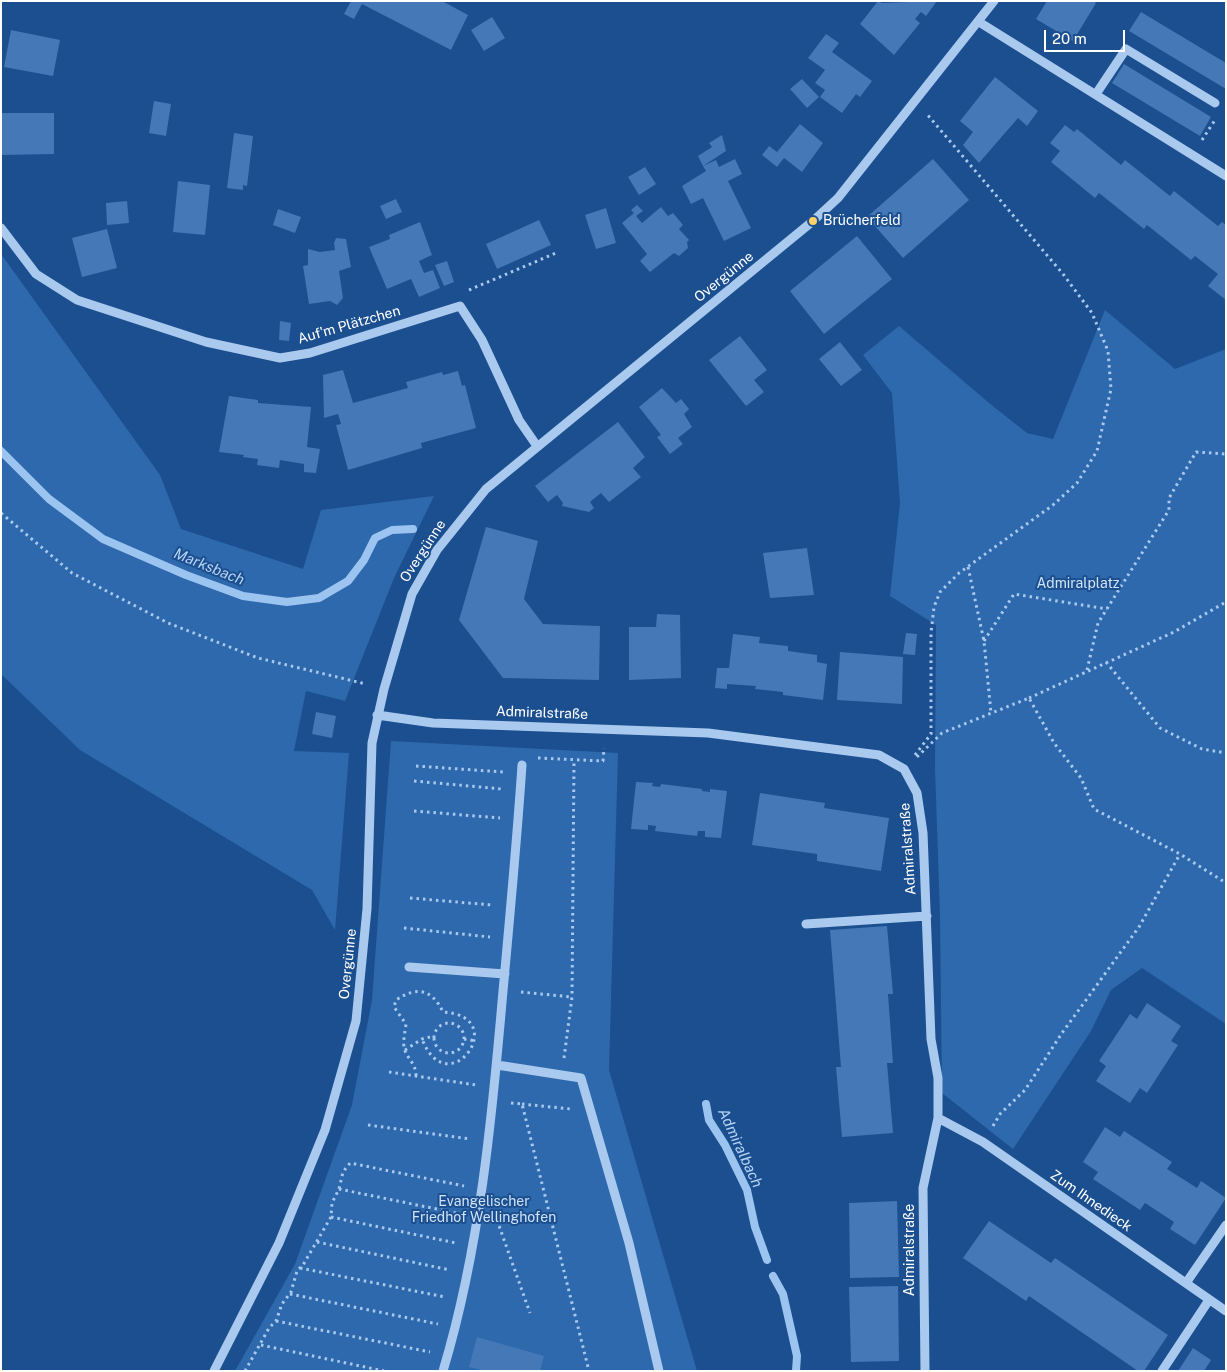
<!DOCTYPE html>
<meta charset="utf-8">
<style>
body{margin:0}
#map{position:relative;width:1227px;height:1372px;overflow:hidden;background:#1b4f8f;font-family:"Public Sans",sans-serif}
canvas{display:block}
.frame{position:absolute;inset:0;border:2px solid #fff;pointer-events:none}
.scale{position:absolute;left:1044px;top:30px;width:81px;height:22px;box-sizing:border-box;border:2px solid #fff;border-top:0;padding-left:6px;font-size:15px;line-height:18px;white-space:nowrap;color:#fff;-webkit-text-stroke:4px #1b4f8f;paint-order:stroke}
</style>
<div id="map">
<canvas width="1227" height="1372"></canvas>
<div class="frame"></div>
<div class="scale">20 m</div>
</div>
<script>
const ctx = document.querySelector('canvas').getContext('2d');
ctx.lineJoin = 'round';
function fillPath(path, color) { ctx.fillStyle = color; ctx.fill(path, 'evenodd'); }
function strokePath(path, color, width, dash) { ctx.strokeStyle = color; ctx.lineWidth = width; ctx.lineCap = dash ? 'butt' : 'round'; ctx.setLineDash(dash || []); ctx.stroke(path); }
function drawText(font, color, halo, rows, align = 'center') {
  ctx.font = font + ' "Public Sans",sans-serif'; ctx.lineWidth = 4; ctx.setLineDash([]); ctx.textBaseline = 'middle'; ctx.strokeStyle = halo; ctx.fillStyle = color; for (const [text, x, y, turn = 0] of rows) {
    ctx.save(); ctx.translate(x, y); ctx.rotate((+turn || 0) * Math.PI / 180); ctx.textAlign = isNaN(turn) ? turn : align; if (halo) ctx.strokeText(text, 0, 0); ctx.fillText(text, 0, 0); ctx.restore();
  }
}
fillPath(new Path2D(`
 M 1,254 L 160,475 L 181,529 L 303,569 L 321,510 L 434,496 L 394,578 L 345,701 L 306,691 L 294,751 L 349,753 L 335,930 L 312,890 L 80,750 L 1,674 Z
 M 1105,310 L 1175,369 L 1226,349 L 1226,1024 L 1142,968 L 1111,990 L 1091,1031 L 1013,1149 L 942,1093 L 940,916 L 935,768 L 936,625 L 890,596 L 900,503 L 892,393 L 863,355 L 899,326 L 989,403 L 1027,433 L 1053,439 Z
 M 391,741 L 618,753 L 609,1070 L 697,1371 L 235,1371 L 295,1264 L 352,1105 L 372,1000 Z`), '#2e69ad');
strokePath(new Path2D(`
 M 1,451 L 49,499 L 103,539 L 186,575 L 243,596 L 287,602 L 319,598 L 348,581 L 364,560 L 375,538 L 392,530 L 413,529
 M 706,1104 L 709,1120 L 725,1145 L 747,1190 L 755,1227 L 767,1260
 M 773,1276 L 783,1294 L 797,1356 L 796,1371`), '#9cc4f0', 8);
fillPath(new Path2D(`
 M 351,1 L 442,1 L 468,15 L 451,50 L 362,4 L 354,19 L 344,14 Z
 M 878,1 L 882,3 L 937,1 L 926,16 L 921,12 L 915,19 L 920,23 L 894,55 L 860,24 Z
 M 1047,1 L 1093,1 L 1096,3 L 1073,41 L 1036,19 Z
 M 1141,12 L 1226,63 L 1226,89 L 1129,31 Z
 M 492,17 L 505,38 L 484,51 L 471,30 Z
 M 11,30 L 60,40 L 53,76 L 4,67 Z
 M 826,34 L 839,43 L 832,52 L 872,81 L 860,97 L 856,94 L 842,113 L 820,97 L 825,90 L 815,83 L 825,70 L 808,58 Z
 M 1124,64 L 1211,117 L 1200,136 L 1112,83 Z
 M 995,77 L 1038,111 L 1027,126 L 1018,118 L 979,163 L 963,145 L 973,132 L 960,121 Z
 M 802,79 L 819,97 L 807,108 L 790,89 Z
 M 154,101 L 171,104 L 166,136 L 149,133 Z
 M 1,113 L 54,113 L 54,154 L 1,155 Z
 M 800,124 L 823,143 L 802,172 L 784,158 L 777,167 L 762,155 L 769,146 L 777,152 Z
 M 1065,125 L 1074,132 L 1077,129 L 1121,165 L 1125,160 L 1170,196 L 1174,191 L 1218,226 L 1222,222 L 1226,225 L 1226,300 L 1208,286 L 1218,274 L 1195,256 L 1191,260 L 1147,225 L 1144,229 L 1099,193 L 1095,198 L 1051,162 L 1060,151 L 1050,143 Z
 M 234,133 L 253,136 L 247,186 L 243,185 L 243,190 L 227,188 Z
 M 722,135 L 726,151 L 703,166 L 698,156 L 712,147 L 709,143 Z
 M 735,159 L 742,174 L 728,181 L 751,228 L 724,241 L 703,198 L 691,204 L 682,186 L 706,171 L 703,166 L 716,160 L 719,167 Z
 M 933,159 L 969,200 L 903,258 L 867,217 Z
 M 645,167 L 656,184 L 639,195 L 628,177 Z
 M 178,181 L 210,185 L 205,235 L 173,232 Z
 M 396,199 L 402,212 L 386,219 L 380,206 Z
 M 127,201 L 129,223 L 107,225 L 106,203 Z
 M 637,205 L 643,211 L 636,216 L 642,223 L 661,207 L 668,216 L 673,213 L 683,225 L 679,229 L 689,240 L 687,242 L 688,248 L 679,256 L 674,253 L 650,272 L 640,261 L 647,254 L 622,223 L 634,213 L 631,210 Z
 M 606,208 L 616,243 L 596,249 L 585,215 Z
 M 278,209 L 301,217 L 295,233 L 273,225 Z
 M 539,220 L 551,245 L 497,269 L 486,244 Z
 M 420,222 L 432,255 L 419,261 L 424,273 L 433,270 L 440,288 L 419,297 L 411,279 L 387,289 L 369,247 L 390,239 L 389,235 Z
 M 107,229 L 117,268 L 82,277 L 72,238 Z
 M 857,236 L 892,279 L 824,334 L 790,291 Z
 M 336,238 L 346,239 L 351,267 L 339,271 L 343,298 L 337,305 L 330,301 L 309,304 L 303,266 L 308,265 L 308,249 L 320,252 L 335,250 L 334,243 Z
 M 447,261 L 454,282 L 444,286 L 435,265 Z
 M 280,321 L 291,323 L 289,341 L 279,340 Z
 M 740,336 L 767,370 L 754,380 L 764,392 L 746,406 L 709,360 Z
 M 840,342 L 862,370 L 841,386 L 819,359 Z
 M 343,370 L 353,403 L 408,388 L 406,382 L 442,372 L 443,375 L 458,371 L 462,386 L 465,385 L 476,428 L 421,443 L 422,448 L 348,470 L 336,425 L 341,424 L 338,414 L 324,418 L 323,375 Z
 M 662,388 L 676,403 L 681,399 L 689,409 L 684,414 L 692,427 L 678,438 L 683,444 L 670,454 L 657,437 L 661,435 L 639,407 Z
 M 229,396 L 258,400 L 258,403 L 311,407 L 307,447 L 320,449 L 316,473 L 304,472 L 304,464 L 280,460 L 279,468 L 257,465 L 258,459 L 243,457 L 244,455 L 219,452 Z
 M 618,422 L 645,457 L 633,468 L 641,477 L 609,502 L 601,493 L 590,502 L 594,508 L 589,512 L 562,506 L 563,503 L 557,495 L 548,502 L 535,486 Z
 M 486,527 L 538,541 L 524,599 L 543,624 L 600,626 L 599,680 L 503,678 L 459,620 Z
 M 807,548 L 814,595 L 770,598 L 763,553 Z
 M 657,614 L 680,615 L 681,678 L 629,680 L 629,627 L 656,627 Z
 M 906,633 L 917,634 L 915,655 L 903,654 Z
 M 733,634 L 760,637 L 759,643 L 788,646 L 788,651 L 817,655 L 817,662 L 827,664 L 823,700 L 783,695 L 783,692 L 755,689 L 756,686 L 727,684 L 727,689 L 715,688 L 717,668 L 729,668 Z
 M 840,652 L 903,657 L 902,704 L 837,700 Z
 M 316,712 L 336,716 L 332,738 L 312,734 Z
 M 636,782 L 653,783 L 652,786 L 660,787 L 661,784 L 702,789 L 702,791 L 710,792 L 710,789 L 727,791 L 721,838 L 705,837 L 705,831 L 698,831 L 697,836 L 655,831 L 656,826 L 648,825 L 648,830 L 631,829 Z
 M 760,793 L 825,803 L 824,808 L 889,818 L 881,871 L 817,861 L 817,854 L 752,845 Z
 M 887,926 L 893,994 L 888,994 L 893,1063 L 887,1063 L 893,1133 L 842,1137 L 836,1067 L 841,1067 L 830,930 Z
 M 1147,1003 L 1181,1026 L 1171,1041 L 1178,1045 L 1147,1093 L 1140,1088 L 1130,1103 L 1096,1081 L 1106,1066 L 1099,1061 L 1130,1014 L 1137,1019 Z
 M 1105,1127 L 1120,1137 L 1124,1131 L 1172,1162 L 1167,1169 L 1197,1188 L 1201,1181 L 1226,1198 L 1195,1245 L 1170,1229 L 1174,1222 L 1145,1203 L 1140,1210 L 1093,1179 L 1098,1172 L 1083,1162 Z
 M 897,1201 L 899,1277 L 850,1278 L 849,1203 Z
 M 989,1221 L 1051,1263 L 1055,1258 L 1168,1335 L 1144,1371 L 1138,1371 L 1029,1296 L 1026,1301 L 963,1258 Z
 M 898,1286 L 899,1361 L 851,1362 L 849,1287 Z
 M 477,1337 L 544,1356 L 540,1371 L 485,1371 L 469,1367 Z
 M 1193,1348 L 1211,1360 L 1204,1371 L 1178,1371 Z`), '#4478b7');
strokePath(new Path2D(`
 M 1202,140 L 1215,120
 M 469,290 L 556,253
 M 1,513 L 72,573 L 168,623 L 258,658 L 366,684
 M 968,567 L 984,641 L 991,713
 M 984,641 L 1014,594 L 1107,609
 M 1106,662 L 1160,728 L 1202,749 L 1226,753
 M 1087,670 L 1098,623 L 1169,510 L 1169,498 L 1196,452 L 1226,454
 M 1029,698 L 1174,632 L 1226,602
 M 915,755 L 931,734 L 931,633 L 934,607 L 940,592 L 959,573 L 1053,505 L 1077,483 L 1097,451 L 1111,389 L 1108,351 L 1092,313 L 1063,274 L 926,113
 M 917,757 L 942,733 L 1029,698 L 1054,743 L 1081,778 L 1094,809 L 1180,854 L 1226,883
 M 538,758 L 603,761 L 604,748
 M 416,766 L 503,772
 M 414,781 L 502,789
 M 414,811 L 500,818
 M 410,898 L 492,905
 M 404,928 L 490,937
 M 521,992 L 572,997
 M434 1038a15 15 0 1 1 30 0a15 15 0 1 1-30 0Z
 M 464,1039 L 476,1041
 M 405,1050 L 422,1039 L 434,1036
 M 564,1058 L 572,997 L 574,760
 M 389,1072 L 476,1085
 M 416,1076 C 416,1063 407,1059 404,1048 C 403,1040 405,1032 406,1024 L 394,1007 L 396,1000 C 417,986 432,989 443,1012 C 513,1016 448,1106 422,1039
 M 511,1103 L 522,1104 L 589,1371
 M 522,1104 L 571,1109
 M 368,1125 L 470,1139
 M 993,1126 L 1000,1114 L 1025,1090 L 1062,1033 L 1139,927 L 1180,854
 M 339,1189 L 461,1214
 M 331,1217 L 456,1243
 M 497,1220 L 530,1313
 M 317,1242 L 450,1270
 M 300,1268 L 445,1297
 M 290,1294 L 438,1324
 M 276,1321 L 430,1352
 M 261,1345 L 384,1371
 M 245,1371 L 269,1328 L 276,1321 L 282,1304 L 291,1292 L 297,1271 L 303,1265 L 331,1217 L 332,1203 L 339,1189 L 343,1172 L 350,1163 L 464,1186`), '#a9c9ee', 3, [2.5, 4]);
strokePath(new Path2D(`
 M 979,22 L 1226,176
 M 1096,94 L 1126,49 L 1215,103
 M 1,228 L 36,274 L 77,300 L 206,342 L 280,358 L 310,353 L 460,306 L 482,340 L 519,420 L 537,446
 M 377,715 L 433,723 L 708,733 L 879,755 L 904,769 L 917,793 L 923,833 L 931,1039 L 938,1078 L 938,1118 L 923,1188 L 925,1371
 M 806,924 L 927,916
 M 409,967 L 505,974
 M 497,1065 L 581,1078 L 629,1243 L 659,1371
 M 938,1118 L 983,1142 L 1226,1311
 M 1186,1283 L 1226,1225
 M 214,1371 L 279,1243 L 325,1130 L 356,1021 L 367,909 L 372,743 L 384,689 L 412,594 L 437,550 L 486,489 L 813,221 L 838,198 L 994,1
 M 443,1371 C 480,1248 492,1118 503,991 C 510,915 517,840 522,765
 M 1162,1371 L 1209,1300`), '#a9c9ee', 9);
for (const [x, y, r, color] of [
 [813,221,5,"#ffd166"]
]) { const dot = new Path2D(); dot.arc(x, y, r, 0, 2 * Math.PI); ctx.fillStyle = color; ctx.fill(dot); strokePath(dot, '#1b4f8f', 2); }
drawText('14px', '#fff', '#1b4f8f', [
 ["Brücherfeld",823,221]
], 'left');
drawText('14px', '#fff', '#1b4f8f', [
 ["Overgünne",724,277,-39],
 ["Auf'm Plätzchen",349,325,-16],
 ["Overgünne",423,551,-57],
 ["Admiralstraße",542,713,2],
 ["Admiralstraße",908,849,-94],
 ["Overgünne",348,964,-84],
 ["Zum Ihnedieck",1091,1201,35],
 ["Admiralstraße",910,1250,-90]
]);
drawText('14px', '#cfe3fa', '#1b4f8f', [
 ["Admiralplatz",1078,584],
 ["Evangelischer",484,1202],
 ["Friedhof Wellinghofen",484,1218]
]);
drawText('italic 15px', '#b5d3f5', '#1b4f8f', [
 ["Marksbach",209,567,22],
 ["Admiralbach",740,1148,65]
]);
</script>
